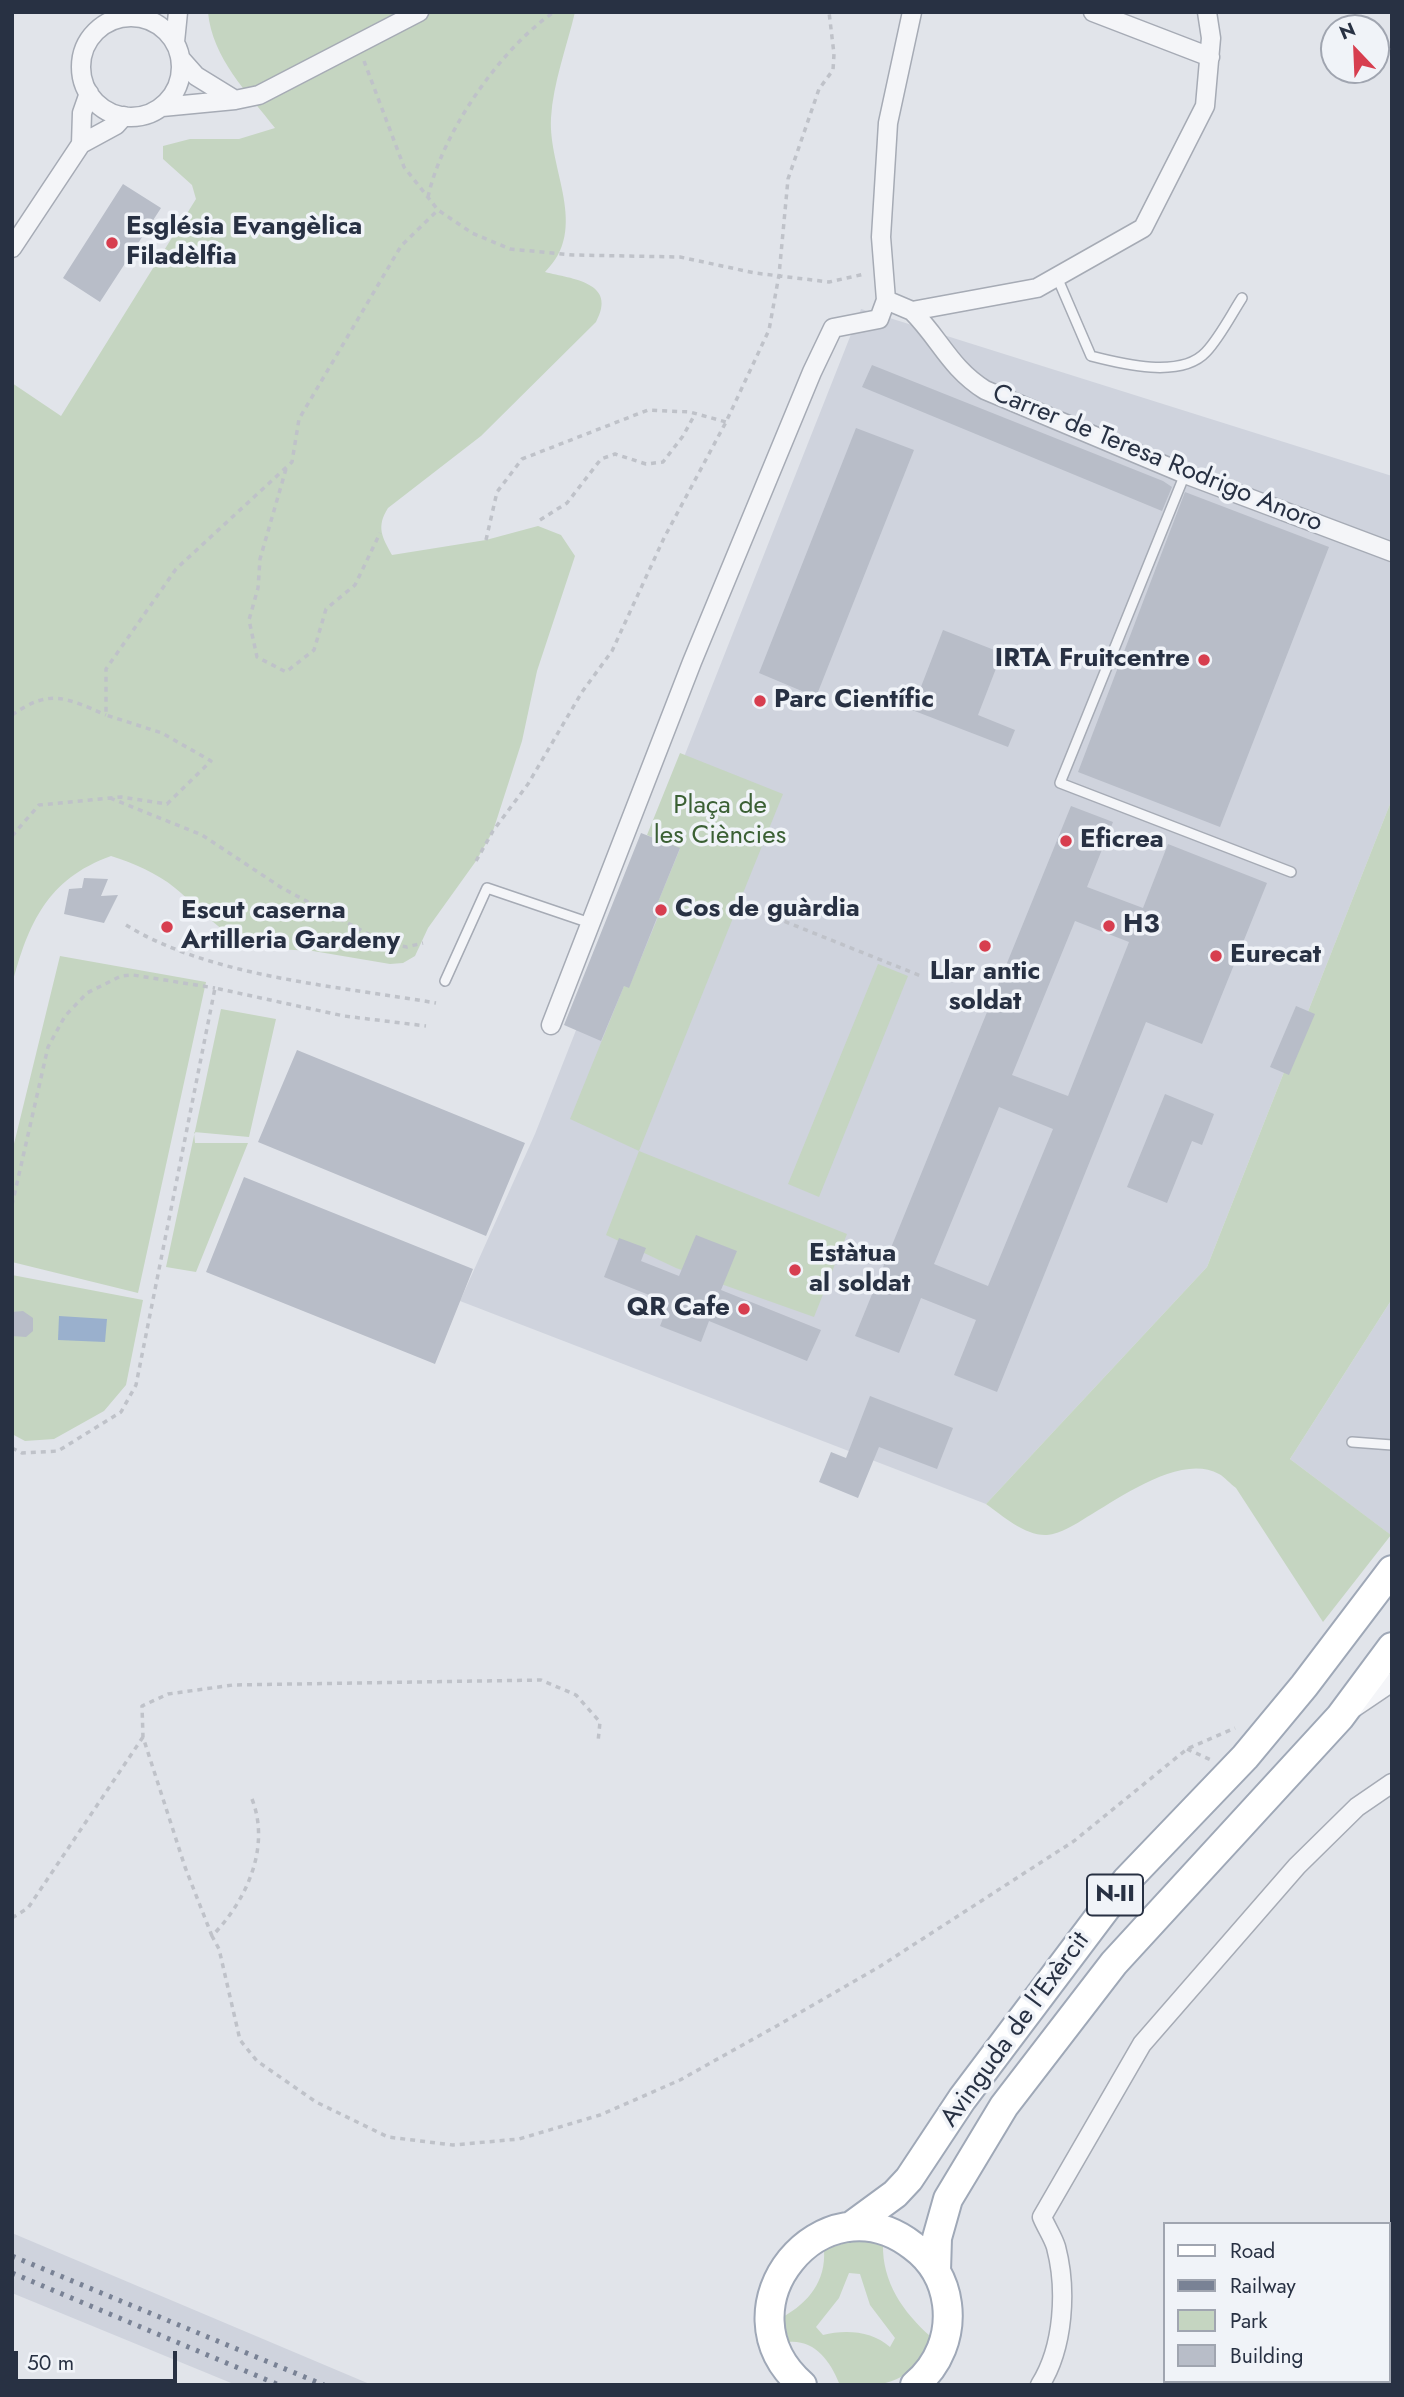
<!DOCTYPE html>
<meta charset="utf-8">
<style>
body{margin:0}
#map{position:relative;width:1404px;height:2397px;overflow:hidden;background:#e1e4ea;font-family:Jost,sans-serif}
canvas{display:block}
.frame{position:absolute;inset:0;border:14px solid #283143;pointer-events:none}
.legend{position:absolute;left:1163px;top:2222px;width:228px;height:161px;box-sizing:border-box;background:#f0f3f8;border:2px solid #a0a5b0;margin:0;padding:9px 12px;list-style:none;font-size:21px;color:#283143}
.legend li{display:flex;align-items:center;gap:14px;height:35px}
.legend b{width:35px;border:2px solid #a0a5b0}
.north{position:absolute;left:1320px;top:14px;width:70px;height:70px;box-sizing:border-box;background:#f0f3f8;border:2px solid #a0a5b0;border-radius:50%;rotate:337deg;font-size:19px;font-weight:700;line-height:28px;text-align:center;color:#283143}
.north::after{content:'';display:block;margin:auto;width:24px;height:32px;background:#d73e4f;clip-path:polygon(50% 0,100% 100%,50% 72%,0 100%)}
.scale{position:absolute;left:14px;top:2351px;width:163px;height:32px;box-sizing:border-box;border:4px solid #283143;border-top:0;padding-left:9px;font-size:21px;line-height:24px;white-space:nowrap;color:#283143;-webkit-text-stroke:5px #f0f3f8;paint-order:stroke}
</style>
<div id="map">
<canvas width="1404" height="2397"></canvas>
<div class="frame"></div>
<ul class="legend">
<li><b style="height:9px;background:#fff"></b>Road</li>
<li><b style="height:9px;background:#798295"></b>Railway</li>
<li><b style="height:19px;background:#c5d5c1"></b>Park</li>
<li><b style="height:19px;background:#b8bdc8"></b>Building</li>
</ul>
<div class="north">N</div>
<div class="scale">50 m</div>
</div>
<script>
const ctx = document.querySelector('canvas').getContext('2d');
ctx.lineJoin = 'round';
function fillPath(path, color) { ctx.fillStyle = color; ctx.fill(path, 'evenodd'); }
function strokePath(path, color, width, dash) { ctx.strokeStyle = color; ctx.lineWidth = width; ctx.lineCap = dash ? 'butt' : 'round'; ctx.setLineDash(dash || []); ctx.stroke(path); }
function drawText(font, color, halo, rows, align = 'center') {
  ctx.font = font + ' Jost,sans-serif'; ctx.lineWidth = 7; ctx.setLineDash([]); ctx.textBaseline = 'middle'; ctx.strokeStyle = halo; ctx.fillStyle = color; for (const [text, x, y, turn = 0] of rows) {
    ctx.save(); ctx.translate(x, y); ctx.rotate((+turn || 0) * Math.PI / 180); ctx.textAlign = isNaN(turn) ? turn : align; if (halo) ctx.strokeText(text, 0, 0); ctx.fillText(text, 0, 0); ctx.restore();
  }
}
fillPath(new Path2D(`
 M 861,309 L 1392,476 L 1392,799 L 1207,1267 L 986,1504 L 460,1301 L 535,1134 Z
 M 1392,1299 L 1392,1536 L 1290,1459 Z
 M 12,2233 L 372,2385 L 236,2385 L 12,2293 Z`), '#cfd3dd');
fillPath(new Path2D(`
 M 208,12 L 575,12 C 567,46 553,83 551,118 C 548,170 590,228 545,272 C 572,279 618,282 596,322 L 481,436 L 388,508 C 376,527 382,537 392,555 L 486,540 L 538,526 L 561,535 L 575,556 L 537,671 L 522,741 L 493,831 L 476,861 L 428,928 L 415,956 L 403,963 L 390,964 L 313,951 L 258,948 C 223,937 203,911 175,888 C 157,873 133,863 111,856 C 47,879 28,924 12,985 L 12,383 L 61,416 L 196,199 L 192,185 L 163,159 L 163,146 L 190,139 L 239,139 L 275,128 C 248,93 212,58 208,12 Z
 M 680,753 L 783,794 L 639,1151 L 847,1234 L 814,1317 L 676,1268 L 606,1235 L 639,1151 L 570,1119 L 624,986 L 629,987 L 661,910 L 662,905 L 658,902 L 680,849 L 647,835 Z
 M 1392,799 L 1392,1299 L 1290,1459 L 1391,1535 L 1323,1622 L 1236,1488 C 1230,1484 1225,1477 1219,1474 C 1180,1453 1119,1499 1087,1517 C 1076,1524 1060,1534 1047,1535 C 1025,1536 1003,1516 986,1504 L 1207,1267 Z
 M 60,956 L 206,982 L 138,1293 L 12,1262 L 12,1152 Z
 M 878,964 L 908,976 L 819,1197 L 788,1184 Z
 M 221,1009 L 276,1019 L 249,1137 L 194,1132 L 195,1143 L 248,1143 L 196,1272 L 166,1267 Z
 M 12,1275 L 143,1300 L 126,1385 L 104,1411 L 54,1439 L 25,1441 L 12,1434 Z
 M 860,2238 L 883,2244 C 882,2282 903,2312 930,2336 C 919,2381 881,2391 839,2383 C 830,2361 815,2340 789,2342 L 783,2317 C 809,2302 826,2281 824,2250 ZM 849,2273 L 860,2274 L 870,2305 L 895,2338 L 890,2347 C 873,2331 845,2329 823,2335 L 816,2327 L 839,2298 Z`), '#c5d5c1');
fillPath(new Path2D(`
 M 59,1316 L 107,1319 L 105,1342 L 58,1340 Z`), '#9ab0cd');
fillPath(new Path2D(`
 M 123,184 L 161,208 L 100,302 L 63,278 Z
 M 872,365 L 1163,481 L 1172,487 L 1162,511 L 862,387 Z
 M 856,428 L 914,450 L 816,697 L 759,673 Z
 M 1185,492 L 1329,547 L 1220,827 L 1078,772 Z
 M 943,630 L 1002,653 L 978,715 L 1015,730 L 1008,747 L 912,710 Z
 M 1071,806 L 1113,822 L 1087,887 L 1143,908 L 1168,844 L 1267,883 L 1202,1044 L 1146,1022 L 997,1392 L 954,1375 L 976,1320 L 921,1298 L 899,1353 L 855,1336 ZM 1075,921 L 1129,942 L 1068,1096 L 1012,1075 ZM 999,1107 L 1053,1129 L 988,1286 L 934,1264 Z
 M 641,833 L 680,848 L 658,902 L 662,905 L 629,988 L 624,986 L 601,1041 L 564,1025 Z
 M 84,878 L 108,879 L 101,896 L 118,895 L 104,923 L 64,914 L 69,889 L 82,888 Z
 M 1296,1006 L 1315,1014 L 1289,1075 L 1270,1067 Z
 M 297,1050 L 525,1143 L 486,1236 L 258,1142 Z
 M 1165,1094 L 1214,1114 L 1202,1145 L 1192,1141 L 1167,1203 L 1127,1187 Z
 M 244,1177 L 473,1269 L 435,1364 L 206,1272 Z
 M 696,1235 L 737,1251 L 721,1290 L 821,1330 L 807,1361 L 709,1321 L 701,1342 L 660,1326 L 669,1303 L 604,1277 L 619,1238 L 646,1248 L 641,1261 L 679,1276 Z
 M 23,1311 L 33,1318 L 33,1331 L 26,1337 L 12,1336 L 12,1312 Z
 M 870,1396 L 953,1428 L 937,1469 L 879,1447 L 858,1498 L 819,1482 L 831,1452 L 846,1458 Z`), '#b8bdc8');
const service = new Path2D(`
 M 1057,277 L 1091,356 C 1122,364 1181,379 1206,352 C 1220,337 1231,315 1242,298
 M 1185,474 L 1060,783 L 1291,872
 M 445,981 L 487,888 L 590,923
 M 1352,1442 L 1392,1445`);
const minor = new Path2D(`
 M 1093,12 L 1210,57
 M81 67a50 50 0 1 1 100 0a50 50 0 1 1-100 0Z
 M 175,42 L 178,12
 M 180,58 L 196,76 L 235,100
 M 162,107 L 235,100 L 259,95 L 419,12
 M 81,144 L 82,113 L 89,93
 M 12,248 L 81,144 L 116,125 L 124,116
 M 886,300 L 912,311 L 1037,288 L 1143,228 L 1205,106 L 1211,38 L 1207,12
 M 912,311 C 940,339 950,368 985,390 L 1185,474 L 1392,552
 M 551,1025 L 692,662 L 812,372 L 833,328 L 879,319 L 886,300 L 881,237 L 888,123 L 912,12
 M 1355,1707 L 1392,1682
 M 1040,2385 C 1064,2347 1067,2289 1056,2247 C 1053,2237 1046,2227 1042,2217 L 1142,2044 L 1297,1866 L 1357,1807 L 1392,1783`);
const primary = new Path2D(`
 M 850,2227 L 895,2194 L 909,2179 L 962,2099 L 1127,1880 L 1245,1757 L 1304,1686 L 1392,1570
 M 936,2271 L 937,2238 L 948,2199 L 1004,2106 L 1114,1963 L 1340,1717 L 1392,1647
 M 802,2385 C 714,2308 823,2176 913,2246 C 932,2260 944,2281 947,2304 C 951,2335 939,2365 915,2385`);
strokePath(service, '#a6abb5', 12);
strokePath(minor, '#a6abb5', 21);
strokePath(primary, '#9fa8b7', 32);
strokePath(new Path2D(`
 M 364,61 L 404,167 L 438,210 L 472,233 L 510,249 L 573,255 L 680,257 L 755,273 L 829,282 L 865,274
 M 428,197 C 442,133 500,49 554,12
 M 286,469 L 260,559 L 258,588 L 249,620 L 257,657 L 286,672 L 314,650 L 326,609 L 355,585 L 380,533
 M 540,520 L 567,503 L 601,459 L 615,454 L 646,464 L 663,462 L 683,436 L 695,414
 M 486,540 L 497,492 L 522,459 L 648,410 L 690,412 L 726,422
 M 12,715 C 50,688 66,698 106,715
 M 110,798 L 202,835 L 282,888 L 387,944 L 407,947 L 423,943
 M 12,836 L 39,805 L 121,797 L 167,804 L 211,761 L 162,733 L 106,715 L 106,669 L 176,569 L 292,462 L 299,419 L 401,246 L 438,210
 M 476,861 L 493,831 L 528,784 L 582,692 L 612,651 L 664,538 L 726,422 L 769,330 L 779,275 L 788,179 L 819,89 L 833,70 L 834,54 L 829,12
 M 766,914 L 921,976
 M 126,925 C 210,977 338,986 436,1003
 M 12,1205 L 48,1047 L 65,1016 L 87,993 L 121,976 L 133,975 L 215,988
 M 12,1448 L 22,1453 L 58,1451 L 121,1412 L 136,1385 L 215,988 L 344,1016 L 426,1026
 M 1187,1749 L 1211,1760
 M 252,1799 C 271,1848 246,1901 212,1936 L 219,1949 L 240,2040 L 257,2061 L 316,2102 L 388,2137 L 453,2145 L 519,2139 L 600,2115 L 680,2080 L 773,2028 L 879,1967 L 1074,1841 L 1187,1749 L 1235,1728
 M 12,1918 L 28,1908 L 143,1737
 M 212,1936 L 185,1867 L 143,1737 L 142,1706 L 168,1694 L 233,1685 L 541,1680 L 576,1695 L 600,1722 L 598,1742`), '#bfc2c9', 3.5, [5, 5]);
strokePath(service, '#f4f5f8', 9);
strokePath(minor, '#f4f5f8', 18);
strokePath(primary, '#fff', 28);
strokePath(new Path2D(`
 M 12,2256 L 324,2385
 M 12,2273 L 279,2385`), '#798295', 5, [3.5, 7]);
for (const [x, y, r, color] of [
 [112,243,7,"#d73e4f"],
 [1204,660,7,"#d73e4f"],
 [760,701,7,"#d73e4f"],
 [1066,841,7,"#d73e4f"],
 [661,910,7,"#d73e4f"],
 [1109,926,7,"#d73e4f"],
 [167,927,7,"#d73e4f"],
 [985,946,7,"#d73e4f"],
 [1216,956,7,"#d73e4f"],
 [795,1270,7,"#d73e4f"],
 [744,1309,7,"#d73e4f"]
]) { const dot = new Path2D(); dot.arc(x, y, r, 0, 2 * Math.PI); ctx.fillStyle = color; ctx.fill(dot); strokePath(dot, '#f0f3f8', 2.5); }
for (const [x, y, w] of [
 [1115,1895,56]
]) { const box = new Path2D(); box.roundRect(x - w / 2, y - 20.5, w, 41, 5); ctx.fillStyle = '#f0f3f8'; ctx.fill(box); strokePath(box, '#283143', 2); }
drawText('bold 24px', '#283143', null, [
 ["N-II",1115,1895]
]);
drawText('bold 26px', '#283143', '#f0f3f8', [
 ["Església Evangèlica",126,228],
 ["Filadèlfia",126,258],
 ["IRTA Fruitcentre",1190,660,"right"],
 ["Parc Científic",774,701],
 ["Eficrea",1080,841],
 ["Cos de guàrdia",675,910],
 ["Escut caserna",181,912],
 ["Artilleria Gardeny",181,942],
 ["H3",1123,926],
 ["Eurecat",1230,956],
 ["Llar antic",985,973,"center"],
 ["soldat",985,1003,"center"],
 ["Estàtua",809,1255],
 ["al soldat",809,1285],
 ["QR Cafe",730,1309,"right"]
], 'left');
drawText('26px', '#283143', '#f0f3f8', [
 ["Carrer de Teresa Rodrigo Anoro",1157,459,22],
 ["Avinguda de l'Exèrcit",1016,2030,-54]
]);
drawText('26px', '#3b6034', '#f0f3f8', [
 ["Plaça de",720,807],
 ["les Ciències",720,837]
]);
</script>
